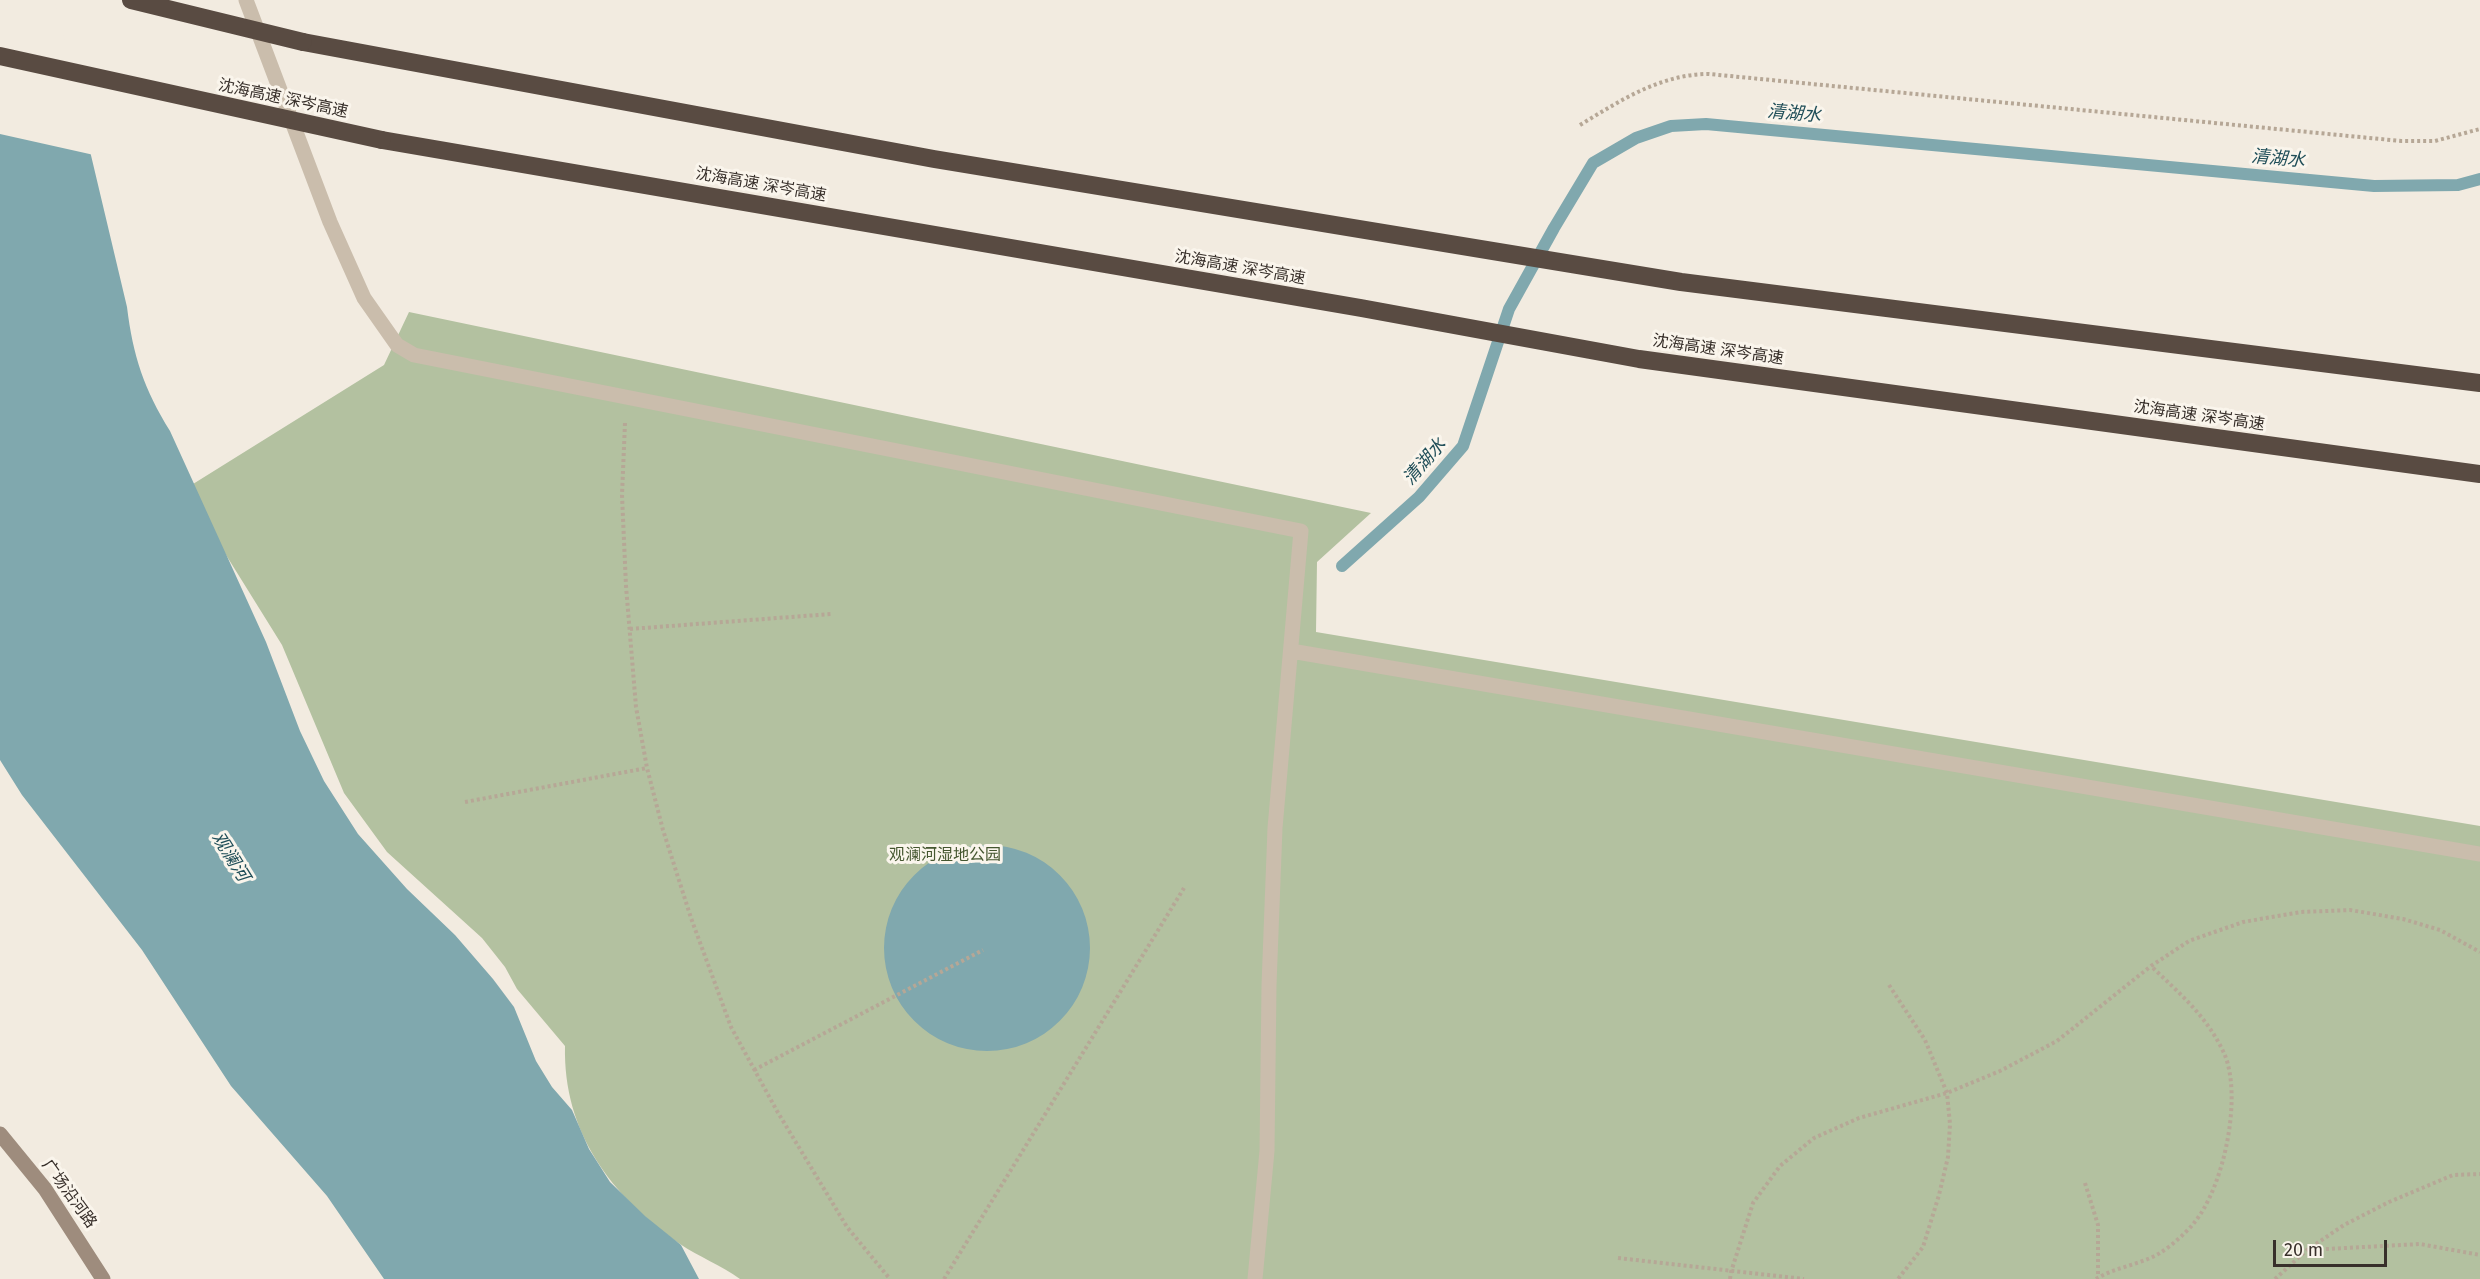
<!DOCTYPE html>
<meta charset="utf-8">
<style>
body{margin:0}
#map{position:relative;width:2480px;height:1279px;overflow:hidden;background:#f2ebe0;font-family:"Fira Sans",sans-serif}
canvas{display:block}
.scale{position:absolute;left:2273px;top:1240px;width:114px;height:27px;box-sizing:border-box;border:3px solid #38302b;border-top:0;padding-left:8px;font-size:18px;line-height:21px;white-space:nowrap;color:#38302b;-webkit-text-stroke:4px #faf5ec;paint-order:stroke}
</style>
<div id="map">
<canvas width="2480" height="1279"></canvas>
<div class="scale">20 m</div>
</div>
<script>
const ctx = document.querySelector('canvas').getContext('2d');
ctx.lineJoin = 'round';
function fillPath(path, color) { ctx.fillStyle = color; ctx.fill(path, 'evenodd'); }
function strokePath(path, color, width, dash) { ctx.strokeStyle = color; ctx.lineWidth = width; ctx.lineCap = dash ? 'butt' : 'round'; ctx.setLineDash(dash || []); ctx.stroke(path); }
function drawText(font, color, halo, rows, align = 'center') {
  ctx.font = font + ' "Fira Sans","Noto Sans SC",sans-serif'; ctx.lineWidth = 6; ctx.setLineDash([]); ctx.textBaseline = 'middle'; ctx.strokeStyle = halo; ctx.fillStyle = color; for (const [text, x, y, turn = 0] of rows) {
    ctx.save(); ctx.translate(x, y); ctx.rotate((+turn || 0) * Math.PI / 180); ctx.textAlign = isNaN(turn) ? turn : align; if (halo) ctx.strokeText(text, 0, 0); ctx.fillText(text, 0, 0); ctx.restore();
  }
}
fillPath(new Path2D(`
 M 409,312 L 1371,513 L 1317,562 L 1316,632 L 2480,826 L 2480,1279 L 740,1279 C 721,1265 699,1257 680,1244 C 611,1196 563,1132 565,1046 L 517,989 L 505,967 L 482,938 L 387,852 L 344,793 L 282,645 L 185,489 L 384,365 Z`), '#b3c1a0');
fillPath(new Path2D(`
 M 0,0 L 71,71 L 127,307 C 133,356 144,389 170,431 L 266,642 L 300,731 L 324,781 L 358,834 L 407,889 L 455,935 L 493,979 L 514,1007 L 536,1061 L 552,1087 L 572,1110 L 589,1149 L 610,1182 L 645,1216 L 681,1245 L 699,1279 L 384,1279 L 327,1196 L 231,1086 L 142,950 L 22,795 L 0,760 Z
 M884 948a103 103 0 1 1 206 0a103 103 0 1 1-206 0Z`), '#80a8ae');
fillPath(new Path2D(`
 M 0,0 L 54,0 L 94,155 L 0,134 Z`), '#f2ebe0');
strokePath(new Path2D(`
 M 1342,566 L 1419,497 L 1463,446 L 1509,309 L 1554,228 L 1593,163 L 1636,138 L 1671,126 L 1706,124 L 2374,186 L 2458,185 L 2480,179`), '#80a8ae', 12);
strokePath(new Path2D(`
 M 1580,125 C 1621,100 1661,74 1709,74 L 2401,141 L 2435,141 L 2480,129
 M 625,423 L 622,495 L 626,586 L 636,707 L 647,768 L 663,830 L 691,918 L 731,1027 L 777,1111 L 847,1227 L 890,1279
 M 630,629 L 831,614
 M 465,802 L 647,768
 M 1889,985 L 1925,1040 L 1947,1093 L 1950,1124 L 1948,1157 L 1939,1195 L 1923,1247 L 1898,1279
 M 754,1070 L 983,950
 M 2085,1183 L 2098,1225 L 2098,1277
 M 2308,1250 L 2420,1244 L 2480,1255
 M 1618,1258 L 1804,1279
 M 944,1279 L 1184,888
 M 1730,1279 L 1731,1272 L 1753,1203 L 1780,1166 L 1814,1138 L 1859,1118 L 1947,1093 L 2000,1071 L 2057,1041 L 2151,966 L 2189,941 L 2243,922 L 2301,912 L 2350,910 L 2403,919 L 2440,930 L 2480,952
 M 2096,1279 C 2115,1267 2140,1265 2160,1253 C 2171,1246 2186,1233 2194,1223 C 2224,1187 2243,1096 2224,1053 C 2206,1015 2180,994 2151,966
 M 2275,1279 L 2307,1250 L 2344,1225 L 2389,1202 L 2453,1175 L 2480,1174`), '#b6a796', 4, [3, 3]);
strokePath(new Path2D(`
 M 246,0 L 330,222 L 364,298 L 397,345 L 414,355 L 1301,531 L 1275,828 L 1269,985 L 1267,1151 L 1255,1279
 M 1291,651 L 2480,854`), '#cabdac', 15);
strokePath(new Path2D(`
 M 0,1134 L 45,1189 L 103,1279`), '#9e8c7d', 15);
strokePath(new Path2D(`
 M 303,42 L 934,159 L 1681,282 L 2480,383
 M 382,140 L 1361,308 L 1639,359 L 2480,474`), '#594b42', 18);
strokePath(new Path2D(`
 M 131,0 L 303,42
 M 0,56 L 382,140`), '#594b42', 18);
drawText('16px', '#38302b', '#faf5ec', [
 ["沈海高速 深岑高速",283,99,12],
 ["沈海高速 深岑高速",761,185,10],
 ["沈海高速 深岑高速",1240,268,10],
 ["沈海高速 深岑高速",1718,350,8],
 ["沈海高速 深岑高速",2199,416,8],
 ["广场沿河路",69,1194,54]
]);
drawText('16px', '#44562f', '#faf5ec', [
 ["观澜河湿地公园",945,856]
]);
drawText('italic 18px', '#214f59', '#faf5ec', [
 ["清湖水",1794,114,5],
 ["清湖水",2278,159,5],
 ["清湖水",1425,462,-49],
 ["观澜河",230,857,58]
]);
</script>
